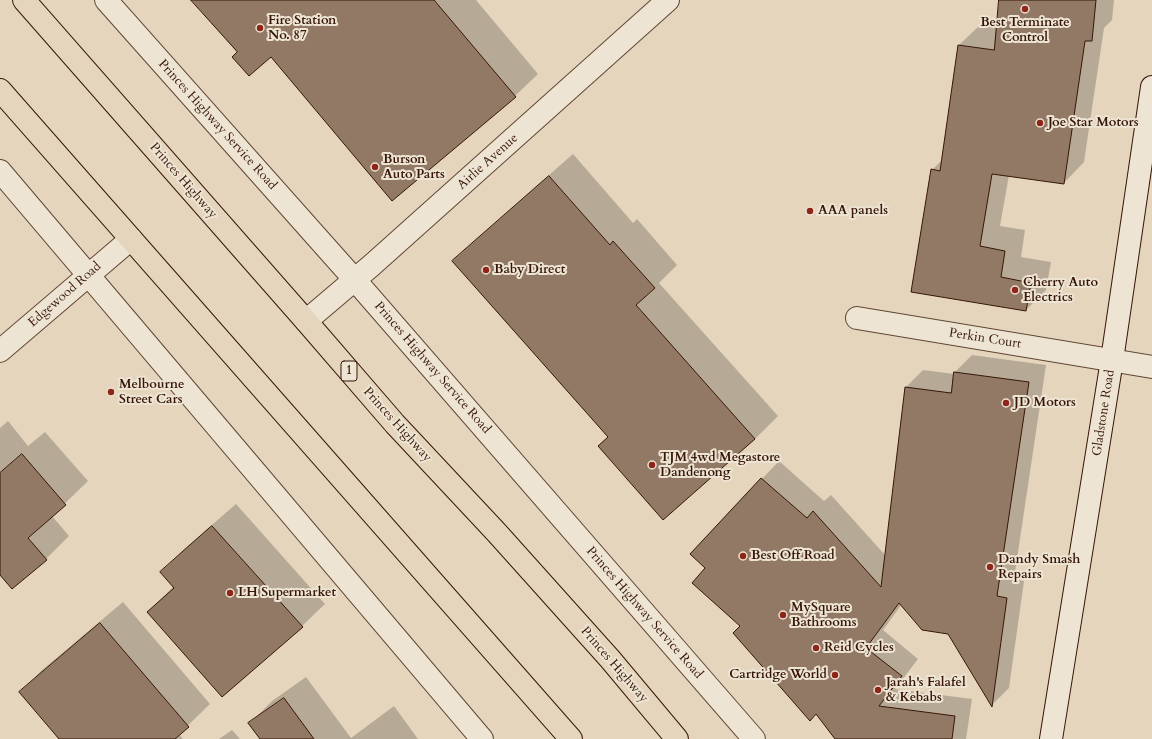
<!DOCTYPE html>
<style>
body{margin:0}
canvas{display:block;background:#e4d5bc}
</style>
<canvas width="1152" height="739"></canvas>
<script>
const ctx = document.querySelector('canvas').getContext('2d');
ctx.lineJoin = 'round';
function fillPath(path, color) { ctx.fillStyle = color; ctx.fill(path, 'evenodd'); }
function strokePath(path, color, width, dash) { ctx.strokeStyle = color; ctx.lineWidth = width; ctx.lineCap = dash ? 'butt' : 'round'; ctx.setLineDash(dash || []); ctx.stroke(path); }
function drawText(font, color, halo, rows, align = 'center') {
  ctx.font = font + ' Cardo,serif'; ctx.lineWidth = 4; ctx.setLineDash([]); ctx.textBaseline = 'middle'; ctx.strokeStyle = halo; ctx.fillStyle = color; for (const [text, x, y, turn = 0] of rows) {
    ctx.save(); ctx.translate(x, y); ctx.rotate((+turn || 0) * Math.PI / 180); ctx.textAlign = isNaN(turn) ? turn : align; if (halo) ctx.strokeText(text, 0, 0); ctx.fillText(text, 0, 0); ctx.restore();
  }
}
fillPath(new Path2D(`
 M 193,0 L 476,0 L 538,74 L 515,96 L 271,55 L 238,52 Z
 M 1000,0 L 1114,0 L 1112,20 L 1104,28 L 1084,162 L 1064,183 L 1009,175 L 1000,226 L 1025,230 L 1021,257 L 1051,262 L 1046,290 L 1026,310 L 912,292 L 932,170 L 943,159 L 959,45 L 980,25 L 998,27 Z
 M 573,154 L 633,223 L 637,219 L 677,265 L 659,283 L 778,416 L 755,439 L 663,519 L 599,446 L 608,436 L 453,262 L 476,239 Z
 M 972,355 L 1046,365 L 1014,579 L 1024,581 L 1009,688 L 992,705 L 948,633 L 902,604 L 883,630 L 918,659 L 895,689 L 972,699 L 966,739 L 837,739 L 706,568 L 691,554 L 779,461 L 824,501 L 831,495 L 886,556 L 906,387 L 923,370 L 954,374 L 955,372 Z
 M 8,421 L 28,446 L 45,432 L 88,481 L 52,516 L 69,536 L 46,559 L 0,575 L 0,428 Z
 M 236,504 L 325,604 L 302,626 L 148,612 L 174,586 L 161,572 L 184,549 Z
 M 123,602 L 210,704 L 179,734 L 183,739 L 60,739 L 20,692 L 42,670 Z
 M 306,677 L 351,738 L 394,706 L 418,739 L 261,739 L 250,723 L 272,701 Z
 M 232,730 L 240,739 L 219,739 Z`), '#0003');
const building = new Path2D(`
 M 191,0 L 434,0 L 516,97 L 392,201 L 271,57 L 249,76 L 232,57 L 237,52 Z
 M 999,0 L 1096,0 L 1092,41 L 1085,41 L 1064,184 L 992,174 L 980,246 L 1005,251 L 1001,277 L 1031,283 L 1026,311 L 911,292 L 931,169 L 940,171 L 958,45 L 994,50 Z
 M 549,176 L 610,245 L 613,241 L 655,288 L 636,305 L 755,439 L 663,520 L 598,446 L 608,437 L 452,261 Z
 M 954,372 L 1029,382 L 997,596 L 1007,598 L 992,707 L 948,634 L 922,630 L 899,603 L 866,648 L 902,676 L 879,706 L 955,716 L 952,739 L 835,739 L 816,714 L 810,721 L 733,633 L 740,626 L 692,583 L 705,568 L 690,554 L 761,478 L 807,518 L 813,511 L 881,587 L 905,387 L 951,393 Z
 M 22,454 L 66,505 L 28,538 L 47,560 L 12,589 L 0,575 L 0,473 Z
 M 212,526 L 303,627 L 222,697 L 147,612 L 174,588 L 160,572 Z
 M 100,623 L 189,727 L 175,739 L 59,739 L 19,692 Z
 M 284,698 L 314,739 L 260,739 L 248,723 Z`);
fillPath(building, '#917965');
strokePath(building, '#371607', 1);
const street = new Path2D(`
 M 106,0 L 355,280 L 754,739
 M 0,171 L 482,739
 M 857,318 L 1152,367
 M 306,321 L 372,265 L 668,0
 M 0,351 L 131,239`);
const secondary = new Path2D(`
 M 1051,739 L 1112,360 L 1152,87`);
const highway = new Path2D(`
 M 24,0 L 306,321 L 395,424 L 497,533 L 610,659 L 677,739
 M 0,90 L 571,739`);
strokePath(street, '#624634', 24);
strokePath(secondary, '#371607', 24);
strokePath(highway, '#371607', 24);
strokePath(street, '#ede4d3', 22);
strokePath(secondary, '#ede4d3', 22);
strokePath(highway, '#e4d5bc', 22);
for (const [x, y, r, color] of [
 [1025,9,4,"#8f2418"],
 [260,28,4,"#8f2418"],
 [1040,123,4,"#8f2418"],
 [375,167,4,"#8f2418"],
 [810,211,4,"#8f2418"],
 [486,270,4,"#8f2418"],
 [1015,290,4,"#8f2418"],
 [111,392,4,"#8f2418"],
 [1006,403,4,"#8f2418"],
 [652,465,4,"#8f2418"],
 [743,556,4,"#8f2418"],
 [990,567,4,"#8f2418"],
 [230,593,4,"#8f2418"],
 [783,615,4,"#8f2418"],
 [816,648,4,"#8f2418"],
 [835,675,4,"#8f2418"],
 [878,690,4,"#8f2418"]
]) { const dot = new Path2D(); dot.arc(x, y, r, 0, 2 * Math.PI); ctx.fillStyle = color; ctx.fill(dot); strokePath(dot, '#ede4d3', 1.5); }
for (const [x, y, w] of [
 [349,371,16]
]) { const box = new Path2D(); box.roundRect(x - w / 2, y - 10, w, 20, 3); ctx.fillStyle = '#ede4d3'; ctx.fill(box); strokePath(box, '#371607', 1); }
drawText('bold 12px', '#371607', null, [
 ["1",349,371]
]);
drawText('bold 13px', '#371607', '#ede4d3', [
 ["Fire Station",268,21],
 ["No. 87",268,36],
 ["Best Terminate",1025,23,"center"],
 ["Control",1025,38,"center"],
 ["Joe Star Motors",1048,123],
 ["Burson",383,160],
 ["Auto Parts",383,175],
 ["AAA panels",818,211],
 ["Baby Direct",494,270],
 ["Cherry Auto",1023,283],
 ["Electrics",1023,298],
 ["Melbourne",119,385],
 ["Street Cars",119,400],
 ["JD Motors",1014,403],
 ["TJM 4wd Megastore",660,458],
 ["Dandenong",660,473],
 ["Best Off Road",751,556],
 ["Dandy Smash",998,560],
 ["Repairs",998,575],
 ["LH Supermarket",238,593],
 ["MySquare",791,608],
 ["Bathrooms",791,623],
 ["Reid Cycles",824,648],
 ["Cartridge World",827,675,"right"],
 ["Jarah's Falafel",886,683],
 ["& Kebabs",886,698]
], 'left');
drawText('13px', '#371607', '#ede4d3', [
 ["Princes Highway Service Road",217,125,48],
 ["Airlie Avenue",488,162,-42],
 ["Princes Highway",183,181,49],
 ["Edgewood Road",65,295,-41],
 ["Perkin Court",985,339,9],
 ["Princes Highway Service Road",432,368,49],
 ["Gladstone Road",1104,413,-81],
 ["Princes Highway",397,425,48],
 ["Princes Highway Service Road",644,613,49],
 ["Princes Highway",614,665,49]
]);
</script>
